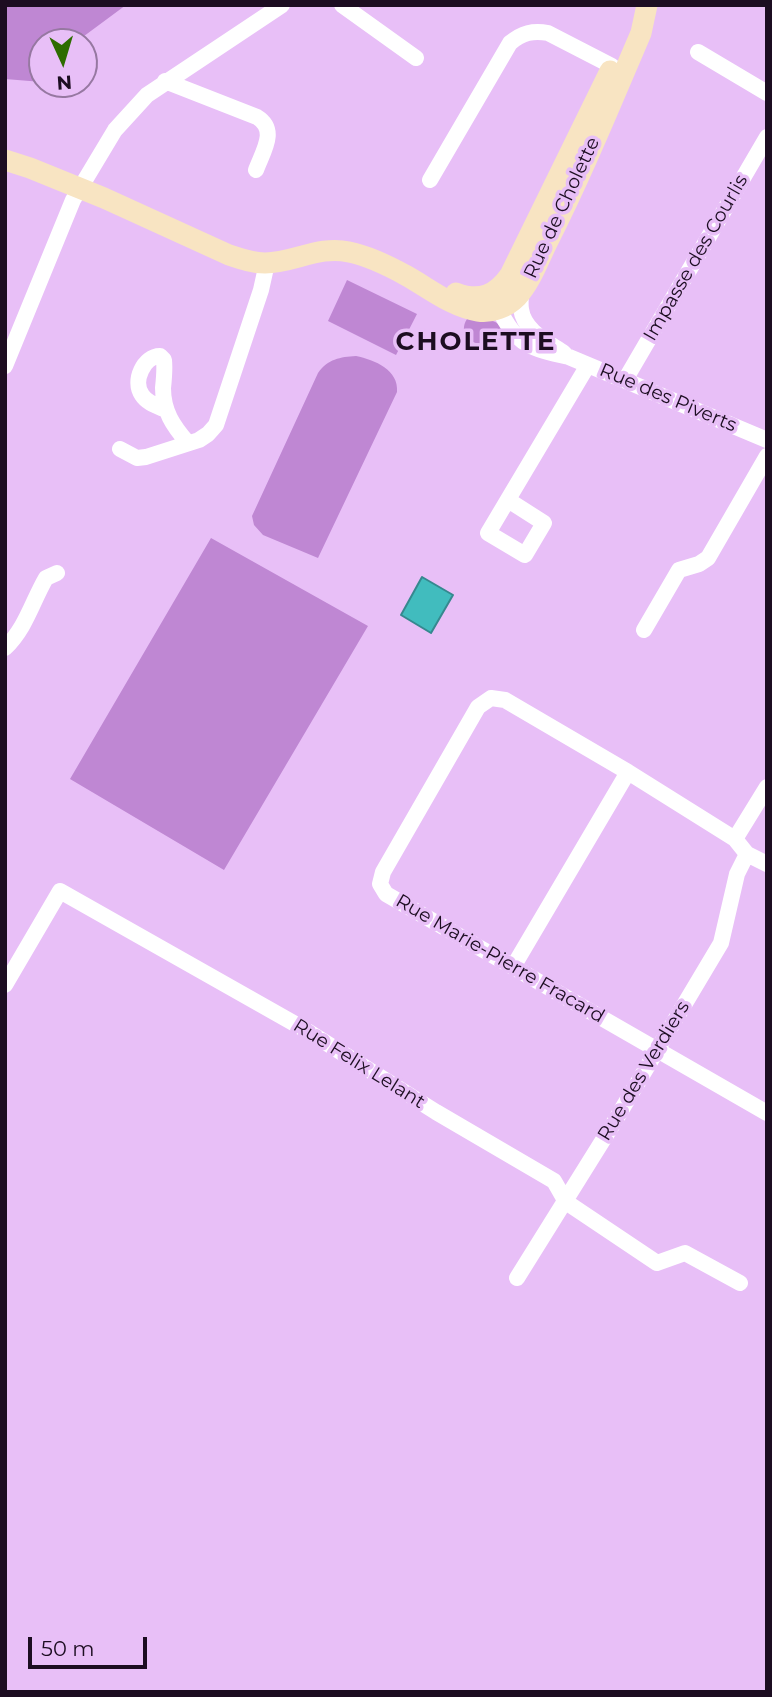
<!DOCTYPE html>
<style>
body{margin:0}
#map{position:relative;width:772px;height:1697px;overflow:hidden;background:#e8bff7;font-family:Montserrat,sans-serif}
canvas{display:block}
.frame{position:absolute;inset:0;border:7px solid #1c0d21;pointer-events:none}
.north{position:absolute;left:28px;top:28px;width:70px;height:70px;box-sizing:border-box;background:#e8bff7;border:2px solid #9678a1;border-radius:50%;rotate:176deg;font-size:19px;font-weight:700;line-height:28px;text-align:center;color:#1c0d21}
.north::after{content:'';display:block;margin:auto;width:24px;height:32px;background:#2e6c00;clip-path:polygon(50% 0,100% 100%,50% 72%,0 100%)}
.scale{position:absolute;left:28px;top:1637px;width:119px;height:32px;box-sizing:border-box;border:4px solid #1c0d21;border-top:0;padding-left:9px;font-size:21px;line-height:24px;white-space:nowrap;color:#1c0d21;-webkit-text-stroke:5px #e8bff7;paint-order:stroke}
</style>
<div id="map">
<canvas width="772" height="1697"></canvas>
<div class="frame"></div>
<div class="north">N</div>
<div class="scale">50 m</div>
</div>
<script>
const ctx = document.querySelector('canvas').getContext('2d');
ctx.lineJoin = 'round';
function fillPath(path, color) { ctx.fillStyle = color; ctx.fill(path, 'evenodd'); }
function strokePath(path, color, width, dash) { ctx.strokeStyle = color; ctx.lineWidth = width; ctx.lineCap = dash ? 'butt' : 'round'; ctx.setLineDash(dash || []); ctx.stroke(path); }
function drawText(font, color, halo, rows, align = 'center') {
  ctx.font = font + ' Montserrat,sans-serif'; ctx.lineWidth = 7; ctx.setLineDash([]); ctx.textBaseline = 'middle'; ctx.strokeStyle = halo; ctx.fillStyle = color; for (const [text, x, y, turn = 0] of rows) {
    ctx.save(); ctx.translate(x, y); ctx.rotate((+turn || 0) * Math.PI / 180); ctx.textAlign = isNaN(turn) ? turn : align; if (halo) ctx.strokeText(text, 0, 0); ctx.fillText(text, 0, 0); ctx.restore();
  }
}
fillPath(new Path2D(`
 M 5,5 L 126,5 L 76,42 L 42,42 L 42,82 L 5,79 Z
 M 347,280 L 417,314 L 396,355 L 328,321 Z
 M 467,319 C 482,320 504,316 502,337 C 485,354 454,339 467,319 Z
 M 356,356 C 375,360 399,370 397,392 L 318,558 L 263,535 L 254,525 L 252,516 L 318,373 C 328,359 340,357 356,356 Z
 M 211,538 L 368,626 L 224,870 L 70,779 Z`), '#bf87d3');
const water = new Path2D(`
 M 422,577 L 453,595 L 431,633 L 401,615 Z`);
fillPath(water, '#41bcbe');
strokePath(water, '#36888f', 2);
strokePath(new Path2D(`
 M 342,5 L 416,58
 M 698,52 L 767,93
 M 165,81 L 257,117 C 278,130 263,151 256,170
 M 430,180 L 510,43 C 522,33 533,30 548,33 L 612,66
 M 521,292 C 521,297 520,303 521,309 C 524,331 548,342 564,353
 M 499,309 C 516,345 531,349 569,357 L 767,440
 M 5,366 L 73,200 L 115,130 L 147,95 L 282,5
 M 625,380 L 767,137
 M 166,410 C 157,406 147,403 142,395 C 132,381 144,356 160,356 L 164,360 C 165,370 164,379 163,388 C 163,411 173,426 188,443
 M 120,449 L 137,458 L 146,457 L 199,440 L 208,434 L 216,425 L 261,290 L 267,263
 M 508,500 L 544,523 L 525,555 L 488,533 L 588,365
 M 644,630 L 679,570 L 699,564 L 708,558 L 767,456
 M 5,648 C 26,628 32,602 46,578 L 57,573
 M 735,839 L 767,787
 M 767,864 L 747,854 L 735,839 L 628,772 L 505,700 L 491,698 L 478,707 L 383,872 L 380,884 L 386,894 L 767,1113
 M 513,967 L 628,772
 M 5,985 L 60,891 L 304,1029 L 436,1112 L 554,1181 L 566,1202 L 657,1263 L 685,1253 L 740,1283
 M 517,1278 L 613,1124 L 721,943 L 737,874 L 747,854`), '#fff', 16);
strokePath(new Path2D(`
 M 5,160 L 30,168 L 104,198 L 229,255 C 241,259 252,263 265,263 C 294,263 319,245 349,252 C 369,256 389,266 407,276 C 430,289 452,307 478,311 C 493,313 507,307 517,297 C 531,282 539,259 548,241 C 582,174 611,103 641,33 L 647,5
 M 456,293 C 480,302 496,295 510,275 L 610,71`), '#f8e4c2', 21);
drawText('19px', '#1c0d21', '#e8bff7', [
 ["Rue de Cholette",562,208,-65],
 ["Impasse des Courlis",696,258,-60],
 ["Rue des Piverts",668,398,23],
 ["Rue Marie-Pierre Fracard",500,959,30],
 ["Rue Felix Lelant",359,1064,32],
 ["Rue des Verdiers",644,1071,-59]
]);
ctx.letterSpacing = '2px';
drawText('bold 26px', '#1c0d21', '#e8bff7', [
 ["CHOLETTE",476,342]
]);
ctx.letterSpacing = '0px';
</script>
